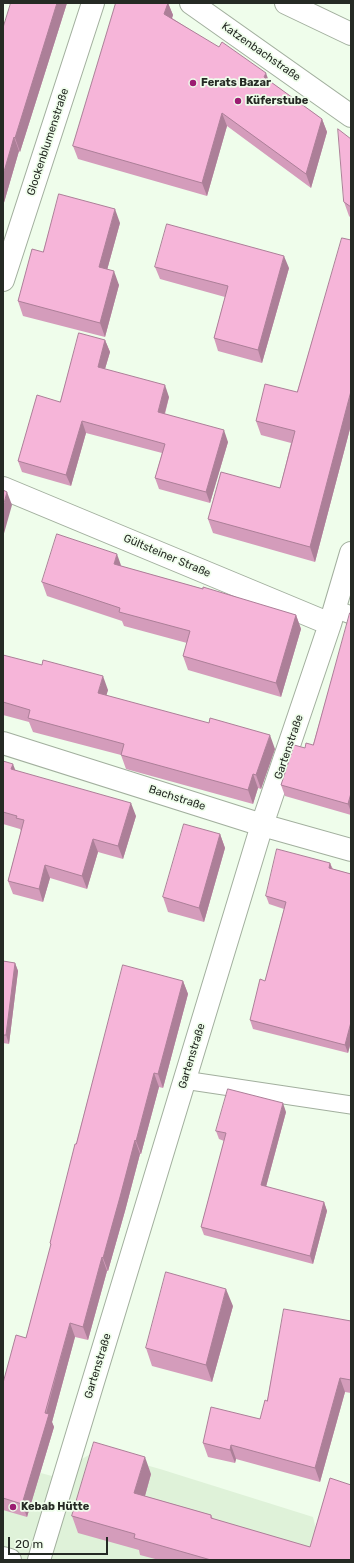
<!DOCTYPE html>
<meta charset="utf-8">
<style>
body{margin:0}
#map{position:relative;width:354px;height:1563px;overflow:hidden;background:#effdeb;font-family:Rubik,sans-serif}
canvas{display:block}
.frame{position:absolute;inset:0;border:4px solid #252a24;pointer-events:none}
.scale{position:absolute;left:8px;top:1537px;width:100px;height:18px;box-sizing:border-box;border:2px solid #252a24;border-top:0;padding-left:5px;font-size:12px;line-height:14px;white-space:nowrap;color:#252a24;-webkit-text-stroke:3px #effdeb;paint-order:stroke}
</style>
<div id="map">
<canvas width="354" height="1563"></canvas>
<div class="frame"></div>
<div class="scale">20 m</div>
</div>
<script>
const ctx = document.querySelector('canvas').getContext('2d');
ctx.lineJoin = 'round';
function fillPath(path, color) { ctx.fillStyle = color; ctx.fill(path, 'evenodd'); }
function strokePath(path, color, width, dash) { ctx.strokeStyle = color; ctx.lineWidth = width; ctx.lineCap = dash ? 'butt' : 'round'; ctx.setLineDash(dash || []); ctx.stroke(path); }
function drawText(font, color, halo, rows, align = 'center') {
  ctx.font = font + ' Rubik,sans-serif'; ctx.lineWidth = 3.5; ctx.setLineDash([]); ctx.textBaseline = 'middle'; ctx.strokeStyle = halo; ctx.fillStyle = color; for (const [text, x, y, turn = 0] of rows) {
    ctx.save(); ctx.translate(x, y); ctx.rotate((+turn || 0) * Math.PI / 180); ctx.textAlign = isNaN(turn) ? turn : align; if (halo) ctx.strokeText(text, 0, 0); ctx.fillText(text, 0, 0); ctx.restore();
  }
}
fillPath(new Path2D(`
 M 96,1451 L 160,1469 L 313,1517 L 316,1529 L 351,1560 L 3,1560 L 3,1463 L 52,1476 Z`), '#dff2d9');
const lane = new Path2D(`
 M 335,609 L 351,615
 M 184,1080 L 351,1105`);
const street = new Path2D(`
 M 191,3 L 351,116
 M 286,3 L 351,34
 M 3,280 L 93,3
 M 3,488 L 330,624
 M 3,743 L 262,825 L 351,850
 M 39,1560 L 262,825 L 330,624 L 351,553`);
const secondary = new Path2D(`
 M 3,1558 L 10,1560`);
strokePath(lane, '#a2af9e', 19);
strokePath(street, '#a2af9e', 24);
strokePath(secondary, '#a2af9e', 24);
strokePath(lane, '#fff', 17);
strokePath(street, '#fff', 22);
strokePath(secondary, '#fff', 22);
fillPath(new Path2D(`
 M 11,3 L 67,3 L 20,152 L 19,151 L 3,206 Z
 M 116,3 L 168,3 L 173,15 L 172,18 L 268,80 L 322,119 L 327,132 L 311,188 L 227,126 L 207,196 L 78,159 L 73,146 Z
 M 351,139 L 351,218 L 349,216 L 344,202 Z
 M 120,223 L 107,270 L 119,285 L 105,337 L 23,316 L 18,301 L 43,252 Z
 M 351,240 L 351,425 L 315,562 L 213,533 L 208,519 L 280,488 L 291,443 L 261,435 L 256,421 L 297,392 Z
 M 155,267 L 289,268 L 262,363 L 218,351 L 214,338 L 225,297 L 160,279 Z
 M 105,340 L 110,352 L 105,369 L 169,397 L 165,414 L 228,442 L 210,503 L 159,489 L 155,478 L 162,453 L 86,433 L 71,486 L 22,472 L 18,461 Z
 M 121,566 L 296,615 L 301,629 L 281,697 L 188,670 L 183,656 L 187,643 L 124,626 L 122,621 L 47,596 L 42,582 Z
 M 351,613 L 351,815 L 285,796 L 281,785 L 305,748 L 313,745 Z
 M 3,655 L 108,690 L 106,695 L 275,749 L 261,789 L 258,788 L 253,804 L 126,769 L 121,755 L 33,732 L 29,722 L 3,715 Z
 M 3,761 L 15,770 L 136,816 L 123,859 L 98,852 L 87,889 L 50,878 L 43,902 L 13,894 L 8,881 L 21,831 L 20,829 L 3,824 Z
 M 220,834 L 225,848 L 204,922 L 168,912 L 163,897 Z
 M 330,863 L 333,869 L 351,874 L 351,1042 L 348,1053 L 253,1029 L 250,1020 L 265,981 L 284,909 L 269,904 L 266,896 Z
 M 3,961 L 15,963 L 18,971 L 9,1044 L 3,1043 Z
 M 183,981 L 188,994 L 163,1088 L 159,1087 L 141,1154 L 140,1154 L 125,1211 L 108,1271 L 107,1271 L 88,1340 L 75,1337 L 52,1422 L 54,1427 L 27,1517 L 3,1510 L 3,1383 L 26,1338 L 51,1246 L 50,1243 L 76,1144 Z
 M 286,1112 L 266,1187 L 324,1202 L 327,1211 L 313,1264 L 204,1235 L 201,1227 L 224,1141 L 219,1139 L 216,1131 Z
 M 233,1306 L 212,1382 L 152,1366 L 146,1348 Z
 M 351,1321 L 351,1393 L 345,1392 L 320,1482 L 236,1459 L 235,1463 L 208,1457 L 203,1443 L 260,1419 L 267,1401 Z
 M 151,1474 L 145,1496 L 211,1515 L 213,1519 L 351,1560 L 159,1560 L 140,1555 L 139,1550 L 78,1533 L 72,1516 Z`), '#d49cbb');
fillPath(new Path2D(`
 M 57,3 L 67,3 L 20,152 L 15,138 Z
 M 168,3 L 173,15 L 169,27 L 164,14 Z
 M 266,73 L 271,87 L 264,77 Z
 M 222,113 L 227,126 L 207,196 L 202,183 Z
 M 322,119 L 327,132 L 311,188 L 306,174 Z
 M 14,137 L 19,151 L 3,206 L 3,175 Z
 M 115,209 L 120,223 L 104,281 L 99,267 Z
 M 284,256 L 289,268 L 262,363 L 258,350 Z
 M 114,271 L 119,285 L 105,337 L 100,323 Z
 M 105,340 L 110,352 L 102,379 L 98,367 Z
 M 165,385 L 169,397 L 162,423 L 158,412 Z
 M 351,391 L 351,425 L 315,562 L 310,547 Z
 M 82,421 L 86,433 L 71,486 L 66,475 Z
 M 224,430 L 228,442 L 210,503 L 206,492 Z
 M 7,492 L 12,505 L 3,537 L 3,507 Z
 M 117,554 L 122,568 L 114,564 Z
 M 296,615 L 301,629 L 281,697 L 276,683 Z
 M 103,676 L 108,690 L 103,707 L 98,693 Z
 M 270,735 L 275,749 L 261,789 L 256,775 Z
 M 13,764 L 18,777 L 11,769 Z
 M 253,774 L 258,788 L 253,804 L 248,790 Z
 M 351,793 L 351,812 L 348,804 Z
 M 131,803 L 136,816 L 123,859 L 118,846 Z
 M 220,834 L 225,848 L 204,922 L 199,908 Z
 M 93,839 L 98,852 L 87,889 L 82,876 Z
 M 330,863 L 333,872 L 329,868 Z
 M 45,865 L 50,878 L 43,902 L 39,889 Z
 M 15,963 L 18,971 L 9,1044 L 6,1035 Z
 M 183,981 L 188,994 L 163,1088 L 158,1074 Z
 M 351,1022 L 351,1042 L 348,1053 L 345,1045 Z
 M 154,1073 L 159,1087 L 141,1154 L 136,1141 Z
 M 283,1103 L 286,1112 L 264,1194 L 261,1185 Z
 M 135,1140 L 140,1154 L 125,1211 L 108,1271 L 103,1258 Z
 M 324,1202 L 327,1211 L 313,1264 L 310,1256 Z
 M 102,1257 L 107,1271 L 88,1340 L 83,1327 Z
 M 226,1289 L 233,1306 L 212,1382 L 206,1365 Z
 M 70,1323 L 75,1337 L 52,1422 L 54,1427 L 27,1517 L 22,1504 Z
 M 340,1378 L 345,1392 L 320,1482 L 315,1468 Z
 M 231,1445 L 236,1459 L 235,1463 L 230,1450 Z
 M 145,1457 L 151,1474 L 141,1510 L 134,1493 Z`), '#ac7f98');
const building = new Path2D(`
 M 11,3 L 57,3 L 15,138 L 14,137 L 3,175 L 3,28 Z
 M 116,3 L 168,3 L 164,14 L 219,47 L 222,42 L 266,73 L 264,77 L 322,119 L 306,174 L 222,113 L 202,183 L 73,146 Z
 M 338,129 L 351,139 L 351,207 L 344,202 Z
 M 59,194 L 115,209 L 99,267 L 114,271 L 100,323 L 18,301 L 32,249 L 43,252 Z
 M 167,224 L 284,256 L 258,350 L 214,338 L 228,286 L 155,267 Z
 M 342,238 L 351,240 L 351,391 L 310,547 L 208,519 L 221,472 L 280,488 L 295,431 L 256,421 L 265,384 L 297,392 Z
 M 79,333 L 105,340 L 98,367 L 165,385 L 158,412 L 224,430 L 206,492 L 155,478 L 165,444 L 82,421 L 66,475 L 18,461 L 37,395 L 60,402 Z
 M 3,490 L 7,492 L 3,507 Z
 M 57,534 L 117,554 L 114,564 L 203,589 L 203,587 L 296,615 L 276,683 L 183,656 L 190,631 L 119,612 L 120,608 L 42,582 Z
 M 350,613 L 351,613 L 351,793 L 348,804 L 281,785 L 294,745 L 305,748 L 306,743 L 313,745 Z
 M 3,655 L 42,665 L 43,660 L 103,676 L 98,693 L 209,723 L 210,718 L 270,735 L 256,775 L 253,774 L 248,790 L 121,755 L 124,744 L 28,718 L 30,710 L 3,702 Z
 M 3,761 L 13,764 L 11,769 L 131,803 L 118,846 L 93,839 L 82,876 L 45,865 L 39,889 L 8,881 L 24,820 L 16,818 L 17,816 L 3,812 Z
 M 184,824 L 220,834 L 199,908 L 163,897 Z
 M 277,849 L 330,863 L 329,868 L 351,874 L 351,1022 L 345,1045 L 250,1020 L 260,979 L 265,981 L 286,902 L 266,896 Z
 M 3,961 L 15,963 L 6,1035 L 3,1035 Z
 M 123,965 L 183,981 L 158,1074 L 154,1073 L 136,1141 L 135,1140 L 120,1197 L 103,1258 L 102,1257 L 83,1327 L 70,1323 L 45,1413 L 49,1414 L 22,1504 L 3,1498 L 3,1383 L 16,1335 L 26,1338 L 51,1244 L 50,1243 L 75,1144 L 76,1144 Z
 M 228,1089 L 283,1103 L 261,1185 L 324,1202 L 310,1256 L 201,1227 L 226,1133 L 216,1131 Z
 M 166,1272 L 226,1289 L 206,1365 L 146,1348 Z
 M 284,1309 L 351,1321 L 351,1380 L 340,1378 L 315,1468 L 231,1445 L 230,1450 L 203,1443 L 211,1407 L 260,1419 L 265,1400 L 267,1401 Z
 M 94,1442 L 145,1457 L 134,1493 L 211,1515 L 211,1518 L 310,1547 L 330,1478 L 351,1485 L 351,1560 L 211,1560 L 134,1538 L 135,1534 L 72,1516 Z`);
fillPath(building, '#f6b5d9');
strokePath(building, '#ac7f98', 1);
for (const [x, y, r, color] of [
 [193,83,4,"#9b1c72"],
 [238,101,4,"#9b1c72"],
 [13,1507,4,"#9b1c72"]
]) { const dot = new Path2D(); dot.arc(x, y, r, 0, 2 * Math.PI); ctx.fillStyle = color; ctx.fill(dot); strokePath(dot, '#effdeb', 1.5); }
drawText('11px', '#252a24', '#effdeb', [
 ["Katzenbachstraße",261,52,35],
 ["Glockenblumenstraße",48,142,-72],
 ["Gültsteiner Straße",167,556,23],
 ["Gartenstraße",289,747,-71],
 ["Bachstraße",177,798,18],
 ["Gartenstraße",192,1056,-73],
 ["Gartenstraße",98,1366,-73]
]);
drawText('bold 11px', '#252a24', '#effdeb', [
 ["Ferats Bazar",201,83],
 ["Küferstube",246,101],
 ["Kebab Hütte",21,1507]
], 'left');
</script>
